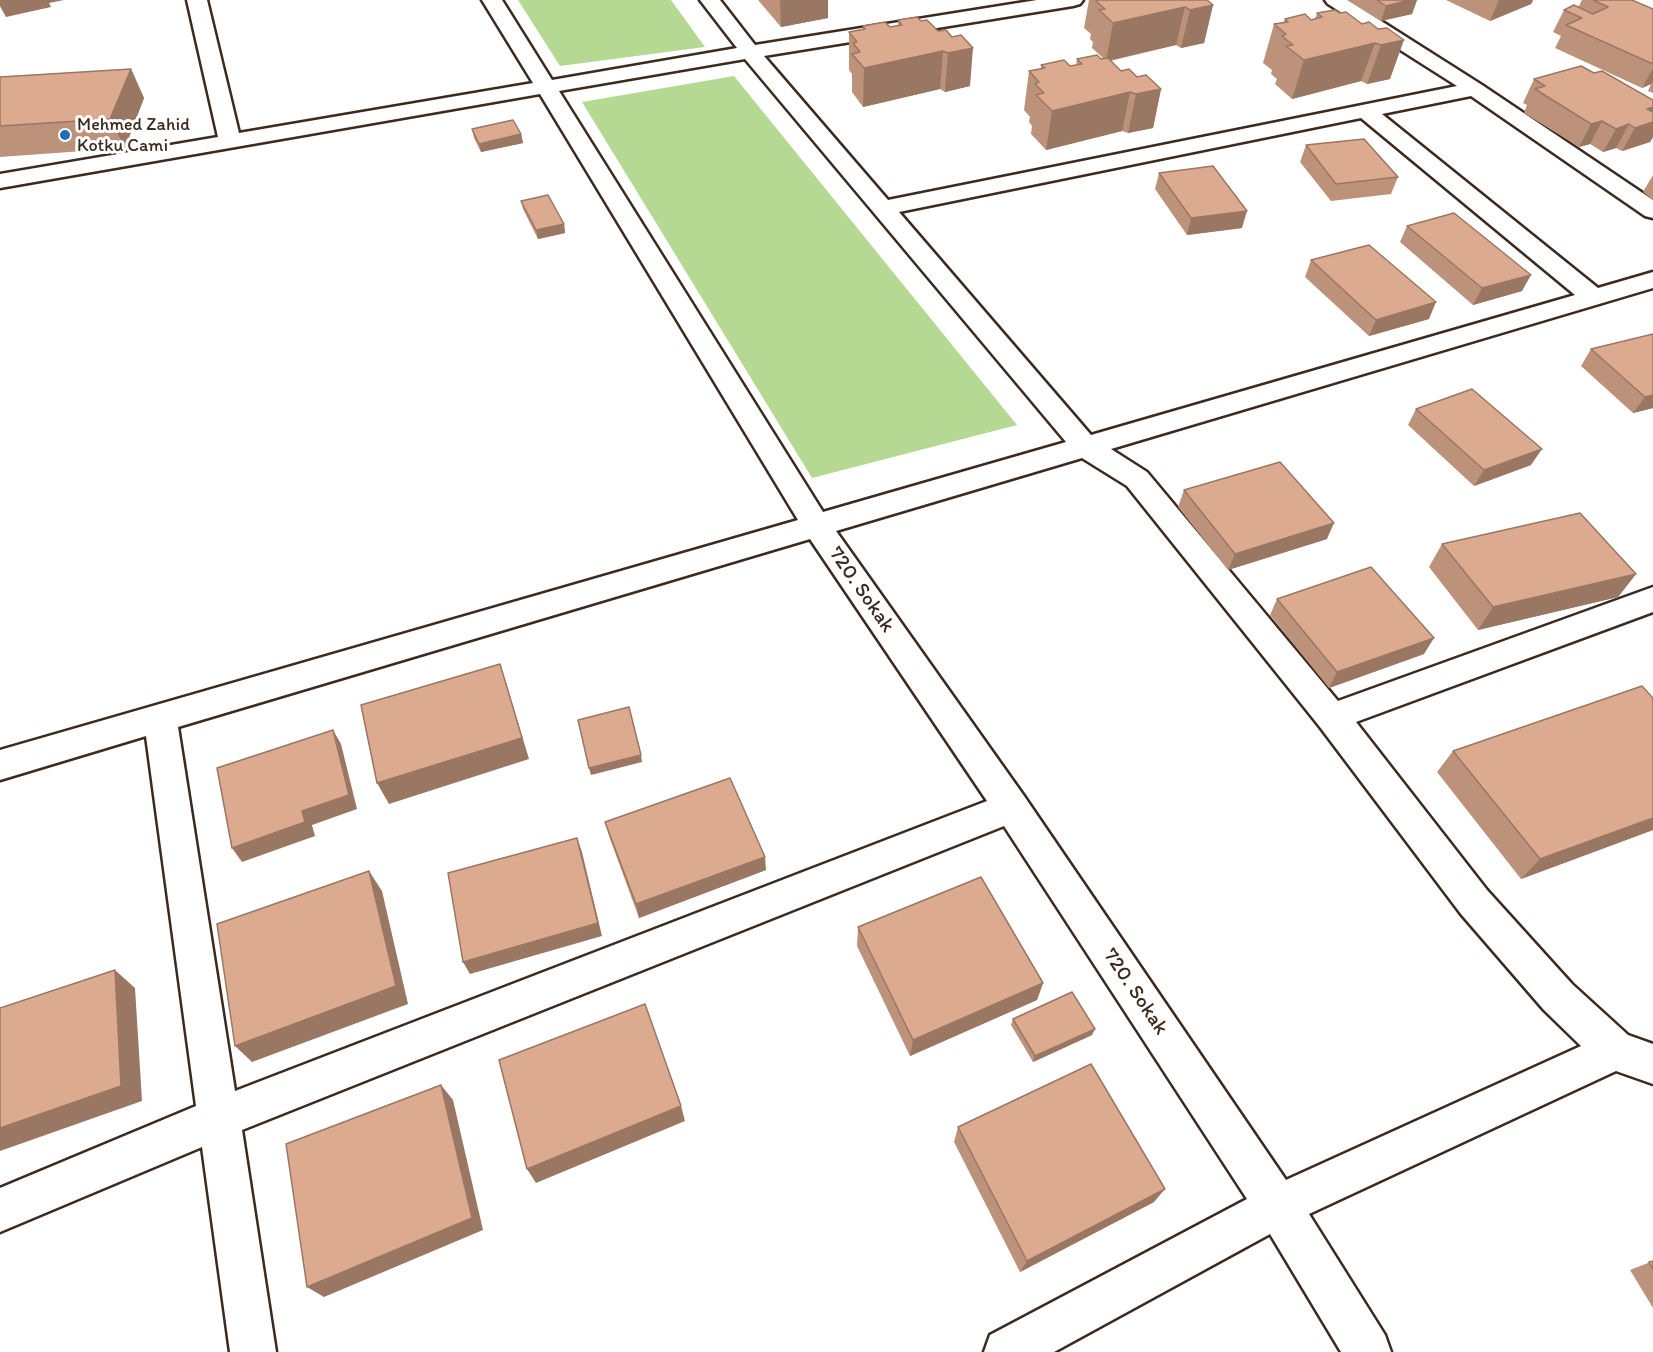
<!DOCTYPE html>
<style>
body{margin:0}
canvas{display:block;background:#fff}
</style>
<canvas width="1653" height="1352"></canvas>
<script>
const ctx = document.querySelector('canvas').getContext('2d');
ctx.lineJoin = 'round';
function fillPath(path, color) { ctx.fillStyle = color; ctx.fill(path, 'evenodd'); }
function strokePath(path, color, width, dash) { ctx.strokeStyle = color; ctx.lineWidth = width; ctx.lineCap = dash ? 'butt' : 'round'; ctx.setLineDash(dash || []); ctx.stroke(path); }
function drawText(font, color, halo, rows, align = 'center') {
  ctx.font = font + ' Itim,sans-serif'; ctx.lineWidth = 6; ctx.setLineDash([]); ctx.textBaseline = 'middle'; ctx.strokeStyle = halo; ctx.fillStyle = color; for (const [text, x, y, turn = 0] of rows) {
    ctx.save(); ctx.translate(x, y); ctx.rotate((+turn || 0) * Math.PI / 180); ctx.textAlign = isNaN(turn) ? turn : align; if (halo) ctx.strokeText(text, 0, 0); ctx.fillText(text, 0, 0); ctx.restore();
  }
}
fillPath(new Path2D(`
 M 518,0 L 671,0 L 705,47 L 560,66 Z
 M 734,76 L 1017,425 L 812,478 L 582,102 Z`), '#b5d893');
const street = new Path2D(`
 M 187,0 L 207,0 L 239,133 L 533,83 L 482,0 L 502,0 L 552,80 L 737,48 L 700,0 L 720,0 L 755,45 L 1037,0 L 1083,0 L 1080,4 L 1073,6 L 764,56 L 888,200 L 1457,86 L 1328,4 L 1325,0 L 1348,0 L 1482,85 L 1653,200 L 1653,218 L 1645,216 L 1471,96 L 1382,114 L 1598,288 L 1653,272 L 1653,288 L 1111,449 L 1147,472 L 1338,701 L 1653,587 L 1653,612 L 1356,722 L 1487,890 L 1572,984 L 1628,1035 L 1653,1044 L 1653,1084 L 1616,1071 L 1309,1214 L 1385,1335 L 1391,1352 L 1341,1352 L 1270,1234 L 1054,1352 L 984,1352 L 990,1335 L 1247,1199 L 1004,826 L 242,1130 L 276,1352 L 230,1352 L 202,1147 L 0,1232 L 0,1188 L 196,1106 L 146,736 L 0,780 L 0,750 L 798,520 L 540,94 L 0,188 L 0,174 L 218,137 ZM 745,59 L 1066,442 L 823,512 L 559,91 ZM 1361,118 L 1575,295 L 1091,435 L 899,212 ZM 1082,458 L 1127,486 L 1320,727 L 1461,914 L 1544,1010 L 1581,1046 L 1286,1180 L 1024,796 L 836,531 ZM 810,539 L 987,801 L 235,1091 L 178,727 Z`);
strokePath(street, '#3b2a1e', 5);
fillPath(street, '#fff');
fillPath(new Path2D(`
 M 758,0 L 828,0 L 828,18 L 781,27 Z
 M 1089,0 L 1207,0 L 1213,5 L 1204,43 L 1181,48 L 1176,45 L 1110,61 L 1121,71 L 1137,77 L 1161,89 L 1153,128 L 1128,133 L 1122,131 L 1046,150 L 1031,134 L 1032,126 L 1029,122 L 1030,117 L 1024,110 L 1029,71 L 1041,69 L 1041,65 L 1070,66 L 1076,65 L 1077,59 L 1104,59 L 1092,48 L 1093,42 L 1090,39 L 1091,34 L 1084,28 Z
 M 1347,0 L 1417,0 L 1412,14 L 1381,21 Z
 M 1446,0 L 1533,0 L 1531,4 L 1490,21 Z
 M 1582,0 L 1632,0 L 1653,9 L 1653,93 L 1648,91 L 1651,84 L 1642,88 L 1555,48 L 1561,36 L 1553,32 L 1564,10 L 1578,8 Z
 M 1317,13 L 1340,13 L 1362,24 L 1378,29 L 1390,79 L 1367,84 L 1361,81 L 1292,99 L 1275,84 L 1277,79 L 1271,74 L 1272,70 L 1263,63 L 1274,24 L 1283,23 L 1285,19 L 1311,20 L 1315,19 Z
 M 898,20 L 921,21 L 938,31 L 952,37 L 970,86 L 945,92 L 940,89 L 863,107 L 852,92 L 852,74 L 849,70 L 849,32 L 863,29 L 863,26 L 890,27 L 898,25 Z
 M 131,69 L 144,98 L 125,148 L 0,157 L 0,77 Z
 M 1594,73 L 1653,100 L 1653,137 L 1650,142 L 1622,151 L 1616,148 L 1603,152 L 1590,144 L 1579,147 L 1524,113 L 1527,105 L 1523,103 L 1534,79 Z
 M 472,129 L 521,134 L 523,143 L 481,152 L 474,138 Z
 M 1306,145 L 1398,177 L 1391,194 L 1331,201 L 1300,162 Z
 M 1159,173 L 1242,228 L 1187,235 L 1155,189 Z
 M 1653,175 L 1653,200 L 1643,192 Z
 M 521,201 L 564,224 L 565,233 L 538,239 L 523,209 Z
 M 1407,226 L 1522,291 L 1473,305 L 1400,242 Z
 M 1311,260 L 1429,319 L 1369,336 L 1305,277 Z
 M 1653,334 L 1653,408 L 1633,413 L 1581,366 L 1591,349 Z
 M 1416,409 L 1531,465 L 1474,486 L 1408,425 Z
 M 1184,490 L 1327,539 L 1228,570 L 1178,507 Z
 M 1442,544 L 1636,574 L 1618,597 L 1478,630 L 1429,567 Z
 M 1277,599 L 1424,654 L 1329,688 L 1270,615 Z
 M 1453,751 L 1653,830 L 1521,879 L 1437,772 Z
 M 605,822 L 766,870 L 639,918 L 609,836 Z
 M 858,927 L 1043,983 L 1037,1000 L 910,1056 L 857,946 Z
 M 1013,1019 L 1092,1035 L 1033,1062 L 1011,1025 Z
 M 958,1127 L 1154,1202 L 1020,1272 L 954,1142 Z
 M 1653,1261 L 1653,1308 L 1630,1270 Z`), '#bd927a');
fillPath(new Path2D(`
 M 0,0 L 64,0 L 49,3 L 51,7 L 6,17 L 0,6 Z
 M 780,0 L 828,0 L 828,18 L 781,27 Z
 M 1410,0 L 1417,0 L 1412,14 L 1381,21 L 1386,6 Z
 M 1499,0 L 1533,0 L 1531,4 L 1490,21 Z
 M 1213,5 L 1204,43 L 1181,48 L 1190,10 Z
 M 1185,7 L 1176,45 L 1106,61 L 1113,23 Z
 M 1404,40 L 1390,79 L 1367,84 L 1381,45 Z
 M 1375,43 L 1361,81 L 1292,99 L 1304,60 Z
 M 973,48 L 970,86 L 945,92 L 948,53 Z
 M 943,51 L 940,89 L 863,107 L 864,68 Z
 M 1653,68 L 1653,81 L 1651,84 L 1642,88 Z
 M 131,69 L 144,98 L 125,148 L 110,119 Z
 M 1161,89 L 1153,128 L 1128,133 L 1136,94 Z
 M 1130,92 L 1122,131 L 1046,150 L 1052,111 Z
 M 1653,107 L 1653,137 L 1650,142 L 1622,151 L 1635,128 L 1647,109 Z
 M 1602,121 L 1590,144 L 1579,147 L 1591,124 Z
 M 1629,124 L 1616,148 L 1603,152 L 1616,129 Z
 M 521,134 L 523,143 L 481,152 L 479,144 Z
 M 1247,211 L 1242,228 L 1187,235 L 1191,218 Z
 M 564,224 L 565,233 L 538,239 L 536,230 Z
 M 1531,275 L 1522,291 L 1473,305 L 1482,288 Z
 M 1436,302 L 1429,319 L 1369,336 L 1376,320 Z
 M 1653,395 L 1653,408 L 1633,413 L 1645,397 Z
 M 1542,449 L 1531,465 L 1474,486 L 1484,470 Z
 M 1334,523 L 1327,539 L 1228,570 L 1235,554 Z
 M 1636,574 L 1618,597 L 1478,630 L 1493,607 Z
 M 1434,638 L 1424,654 L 1329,688 L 1337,672 Z
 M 500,664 L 507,686 L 529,759 L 389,804 L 377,783 Z
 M 333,730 L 341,744 L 357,809 L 312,825 L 315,836 L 242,862 L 232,848 L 302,811 Z
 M 641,755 L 642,762 L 591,775 L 589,768 Z
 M 1653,818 L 1653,830 L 1521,879 L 1540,859 Z
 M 577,838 L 582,852 L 602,936 L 470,974 L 463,962 Z
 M 765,857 L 766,870 L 639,918 L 636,904 Z
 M 369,871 L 382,891 L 408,1004 L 252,1062 L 235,1046 Z
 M 115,970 L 135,988 L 142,1101 L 0,1151 L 0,1128 Z
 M 1043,983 L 1037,1000 L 910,1056 L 913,1040 Z
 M 1095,1029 L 1092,1035 L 1033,1062 L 1035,1056 Z
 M 441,1085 L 453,1100 L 483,1230 L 324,1297 L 307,1287 Z
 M 681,1106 L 685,1121 L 536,1183 L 527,1169 Z
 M 1165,1189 L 1154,1202 L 1020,1272 L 1027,1261 Z`), '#9a7763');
const building = new Path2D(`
 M 1098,0 L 1207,0 L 1213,5 L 1190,10 L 1185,7 L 1113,23 L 1099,10 L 1105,9 L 1096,1 Z
 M 1377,0 L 1410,0 L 1386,6 Z
 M 1593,0 L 1632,0 L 1653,9 L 1653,64 L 1566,25 L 1582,18 L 1564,10 L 1574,5 L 1593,14 L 1608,7 Z
 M 1335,10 L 1340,13 L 1346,12 L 1362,24 L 1369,22 L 1378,29 L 1387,28 L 1404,40 L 1381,45 L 1375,43 L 1304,60 L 1286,46 L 1293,45 L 1282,36 L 1286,34 L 1274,24 L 1288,22 L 1285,19 L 1305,14 L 1311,20 L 1322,17 L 1317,13 Z
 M 917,17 L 921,21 L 927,20 L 938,31 L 946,30 L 952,37 L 961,35 L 973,48 L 948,53 L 943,51 L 864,68 L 852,54 L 860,52 L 853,43 L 857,42 L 849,32 L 865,29 L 863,26 L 885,22 L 890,27 L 902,25 L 898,20 Z
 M 1097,55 L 1101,59 L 1108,58 L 1121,71 L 1129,69 L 1137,77 L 1146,75 L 1161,89 L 1136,94 L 1130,92 L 1052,111 L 1036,95 L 1044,93 L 1035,84 L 1039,82 L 1029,71 L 1045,68 L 1041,65 L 1064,60 L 1070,66 L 1082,64 L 1077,59 Z
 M 1581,66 L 1594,73 L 1602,71 L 1653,100 L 1653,107 L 1647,109 L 1653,112 L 1653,122 L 1635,128 L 1629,124 L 1616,129 L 1602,121 L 1591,124 L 1535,89 L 1545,86 L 1534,79 Z
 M 131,69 L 110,119 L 0,126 L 0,77 Z
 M 513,120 L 521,134 L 479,144 L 472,129 Z
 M 1364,139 L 1398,177 L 1336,184 L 1306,145 Z
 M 1213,166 L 1247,211 L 1191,218 L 1159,173 Z
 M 548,195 L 564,224 L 536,230 L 521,201 Z
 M 1454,213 L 1531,275 L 1482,288 L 1407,226 Z
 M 1369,245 L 1436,302 L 1376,320 L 1311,260 Z
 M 1653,334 L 1653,395 L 1645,397 L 1591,349 Z
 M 1472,389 L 1542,449 L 1484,470 L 1416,409 Z
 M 1280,462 L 1334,523 L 1235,554 L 1184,490 Z
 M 1580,513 L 1636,574 L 1493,607 L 1442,544 Z
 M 1371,567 L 1434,638 L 1337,672 L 1277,599 Z
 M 500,664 L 522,738 L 377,783 L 361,705 Z
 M 1642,686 L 1653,698 L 1653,818 L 1540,859 L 1453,751 Z
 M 629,707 L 641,755 L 589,768 L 578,720 Z
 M 333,730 L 349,795 L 302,811 L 305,822 L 232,848 L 217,768 Z
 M 730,778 L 765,857 L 636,904 L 605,822 Z
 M 577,838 L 598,923 L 463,962 L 448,873 Z
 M 369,871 L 396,986 L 235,1046 L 217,924 Z
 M 981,877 L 1043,983 L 913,1040 L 858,927 Z
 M 115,970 L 121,1086 L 0,1128 L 0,1008 Z
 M 1072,992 L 1095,1029 L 1035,1056 L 1013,1019 Z
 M 645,1004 L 681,1106 L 527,1169 L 499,1060 Z
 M 1091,1064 L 1165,1189 L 1027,1261 L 958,1127 Z
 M 441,1085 L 472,1218 L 307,1287 L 286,1144 Z
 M 1653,1261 L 1653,1269 L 1649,1262 Z`);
fillPath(building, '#dcaa8e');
strokePath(building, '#9a7763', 1.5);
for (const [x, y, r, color] of [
 [65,135,6,"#1f6fb2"]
]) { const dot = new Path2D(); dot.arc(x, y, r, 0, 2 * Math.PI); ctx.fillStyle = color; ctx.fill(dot); strokePath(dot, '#fff', 2); }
drawText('18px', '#3b2a1e', '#fff', [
 ["Mehmed Zahid",77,125],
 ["Kotku Cami",77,146]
], 'left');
drawText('21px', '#3b2a1e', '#fff', [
 ["720. Sokak",861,590,55],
 ["720. Sokak",1135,992,56]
]);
</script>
